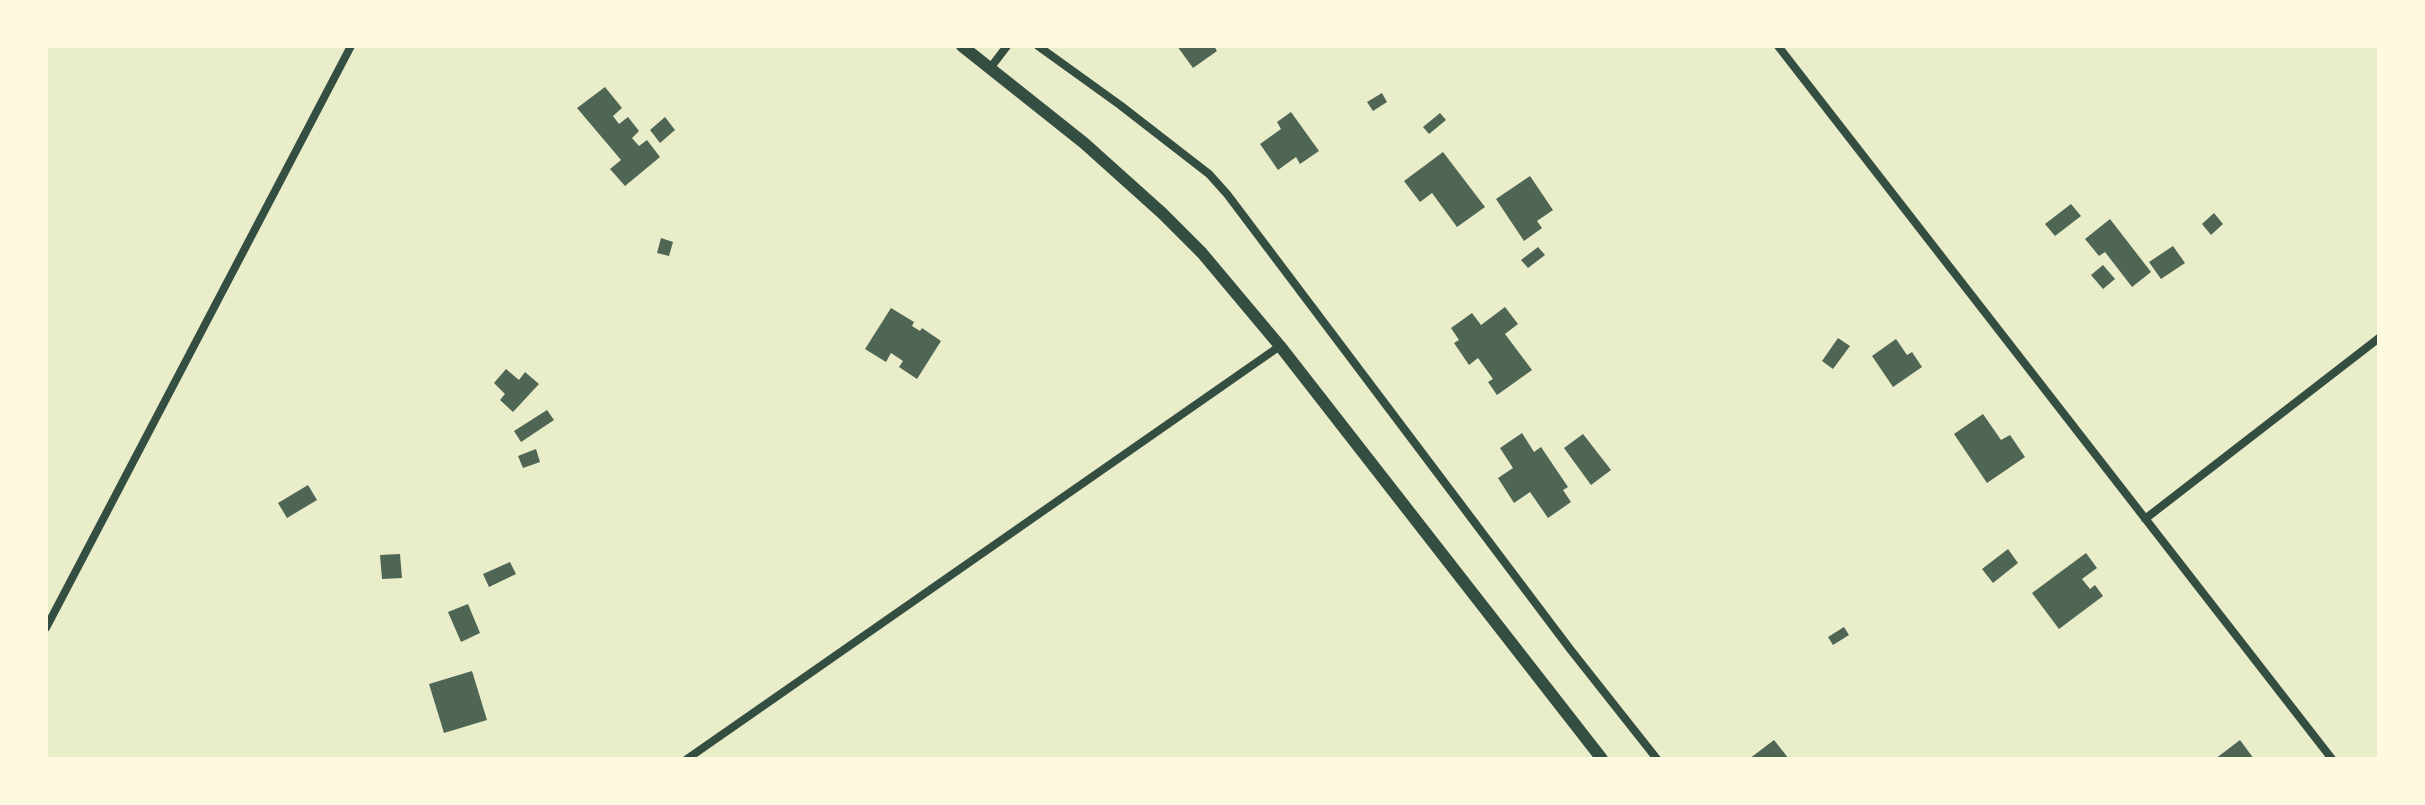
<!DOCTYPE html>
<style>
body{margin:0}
#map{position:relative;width:2425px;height:805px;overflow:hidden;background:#e9edc9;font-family:"Noto Serif",serif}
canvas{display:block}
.frame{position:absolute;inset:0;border:48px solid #fefae0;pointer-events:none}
</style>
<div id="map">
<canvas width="2425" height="805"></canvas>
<div class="frame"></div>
</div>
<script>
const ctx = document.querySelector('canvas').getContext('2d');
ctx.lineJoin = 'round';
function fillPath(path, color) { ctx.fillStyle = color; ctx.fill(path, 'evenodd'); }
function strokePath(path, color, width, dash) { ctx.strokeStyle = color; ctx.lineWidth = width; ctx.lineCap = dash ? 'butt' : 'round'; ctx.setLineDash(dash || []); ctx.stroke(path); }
fillPath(new Path2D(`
 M 1177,46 L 1214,46 L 1217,51 L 1193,68 Z
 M 605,87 L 622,108 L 613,116 L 619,124 L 628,117 L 639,131 L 632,138 L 639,146 L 647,140 L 660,157 L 625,186 L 610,169 L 621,160 L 577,108 Z
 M 1382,93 L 1387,102 L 1373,111 L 1367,102 Z
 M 1291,112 L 1319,151 L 1300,164 L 1296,157 L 1278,170 L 1260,144 L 1281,129 L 1277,122 Z
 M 1440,113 L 1446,120 L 1429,134 L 1423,127 Z
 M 665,117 L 675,130 L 660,143 L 650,130 Z
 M 1443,152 L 1485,207 L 1457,227 L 1432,193 L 1420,202 L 1404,181 Z
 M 1530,176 L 1553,210 L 1537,221 L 1542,228 L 1524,241 L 1496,199 Z
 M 2071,204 L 2081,216 L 2055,236 L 2045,224 Z
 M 2214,213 L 2223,224 L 2211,235 L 2202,224 Z
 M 2110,219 L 2151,272 L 2132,287 L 2105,252 L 2099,256 L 2085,239 Z
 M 661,238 L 673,242 L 669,256 L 657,253 Z
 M 2173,246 L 2185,263 L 2161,279 L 2149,262 Z
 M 1538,247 L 1545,255 L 1528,268 L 1521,260 Z
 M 2103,265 L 2115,279 L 2103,289 L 2091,275 Z
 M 1505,307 L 1518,324 L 1505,334 L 1532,370 L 1497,395 L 1488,382 L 1493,379 L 1478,358 L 1469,365 L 1454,343 L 1459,340 L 1451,328 L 1472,313 L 1481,325 Z
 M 891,308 L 914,322 L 912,326 L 920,331 L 922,328 L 941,341 L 917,379 L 899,367 L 903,361 L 891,353 L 886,362 L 865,349 Z
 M 1838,338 L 1850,346 L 1833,369 L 1822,361 Z
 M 1896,339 L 1907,355 L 1912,352 L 1922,367 L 1893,387 L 1872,356 Z
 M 506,369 L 519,380 L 525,372 L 539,384 L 513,412 L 500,400 L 505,394 L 494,383 Z
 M 547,410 L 554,420 L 521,442 L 514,431 Z
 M 1983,414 L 2001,440 L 2010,435 L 2025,457 L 1987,483 L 1954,434 Z
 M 1522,433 L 1534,452 L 1541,447 L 1568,487 L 1563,490 L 1571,502 L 1548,518 L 1530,492 L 1514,503 L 1498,478 L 1513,468 L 1500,448 Z
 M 1583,434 L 1611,470 L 1591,485 L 1564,448 Z
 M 536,449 L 540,462 L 523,468 L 518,456 Z
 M 308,485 L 317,500 L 287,518 L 278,503 Z
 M 2008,549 L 2018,563 L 1993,583 L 1982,569 Z
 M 2086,553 L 2097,568 L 2082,579 L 2090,589 L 2095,585 L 2103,596 L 2059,629 L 2032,593 Z
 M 400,554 L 402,578 L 382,579 L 380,555 Z
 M 510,562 L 516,574 L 489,587 L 483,574 Z
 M 468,604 L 480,633 L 461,642 L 448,612 Z
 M 1844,627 L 1849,635 L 1833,645 L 1828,637 Z
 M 472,671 L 487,720 L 444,733 L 429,684 Z
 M 1774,740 L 1789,759 L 1749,759 Z
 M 2240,740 L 2254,759 L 2215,759 Z`), '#4f6655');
strokePath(new Path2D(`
 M 1038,46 L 1120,105 L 1209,174 L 1227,194 L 1570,649 L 1657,759
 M 1778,46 L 2332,759
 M 991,67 L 1007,46
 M 2145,519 L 2379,338
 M 46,628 L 351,46
 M 687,759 L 1280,346`), '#344e41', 8);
strokePath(new Path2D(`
 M 962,46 L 1084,143 L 1162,213 L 1202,253 L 1280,346 L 1602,759`), '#344e41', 12);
</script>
